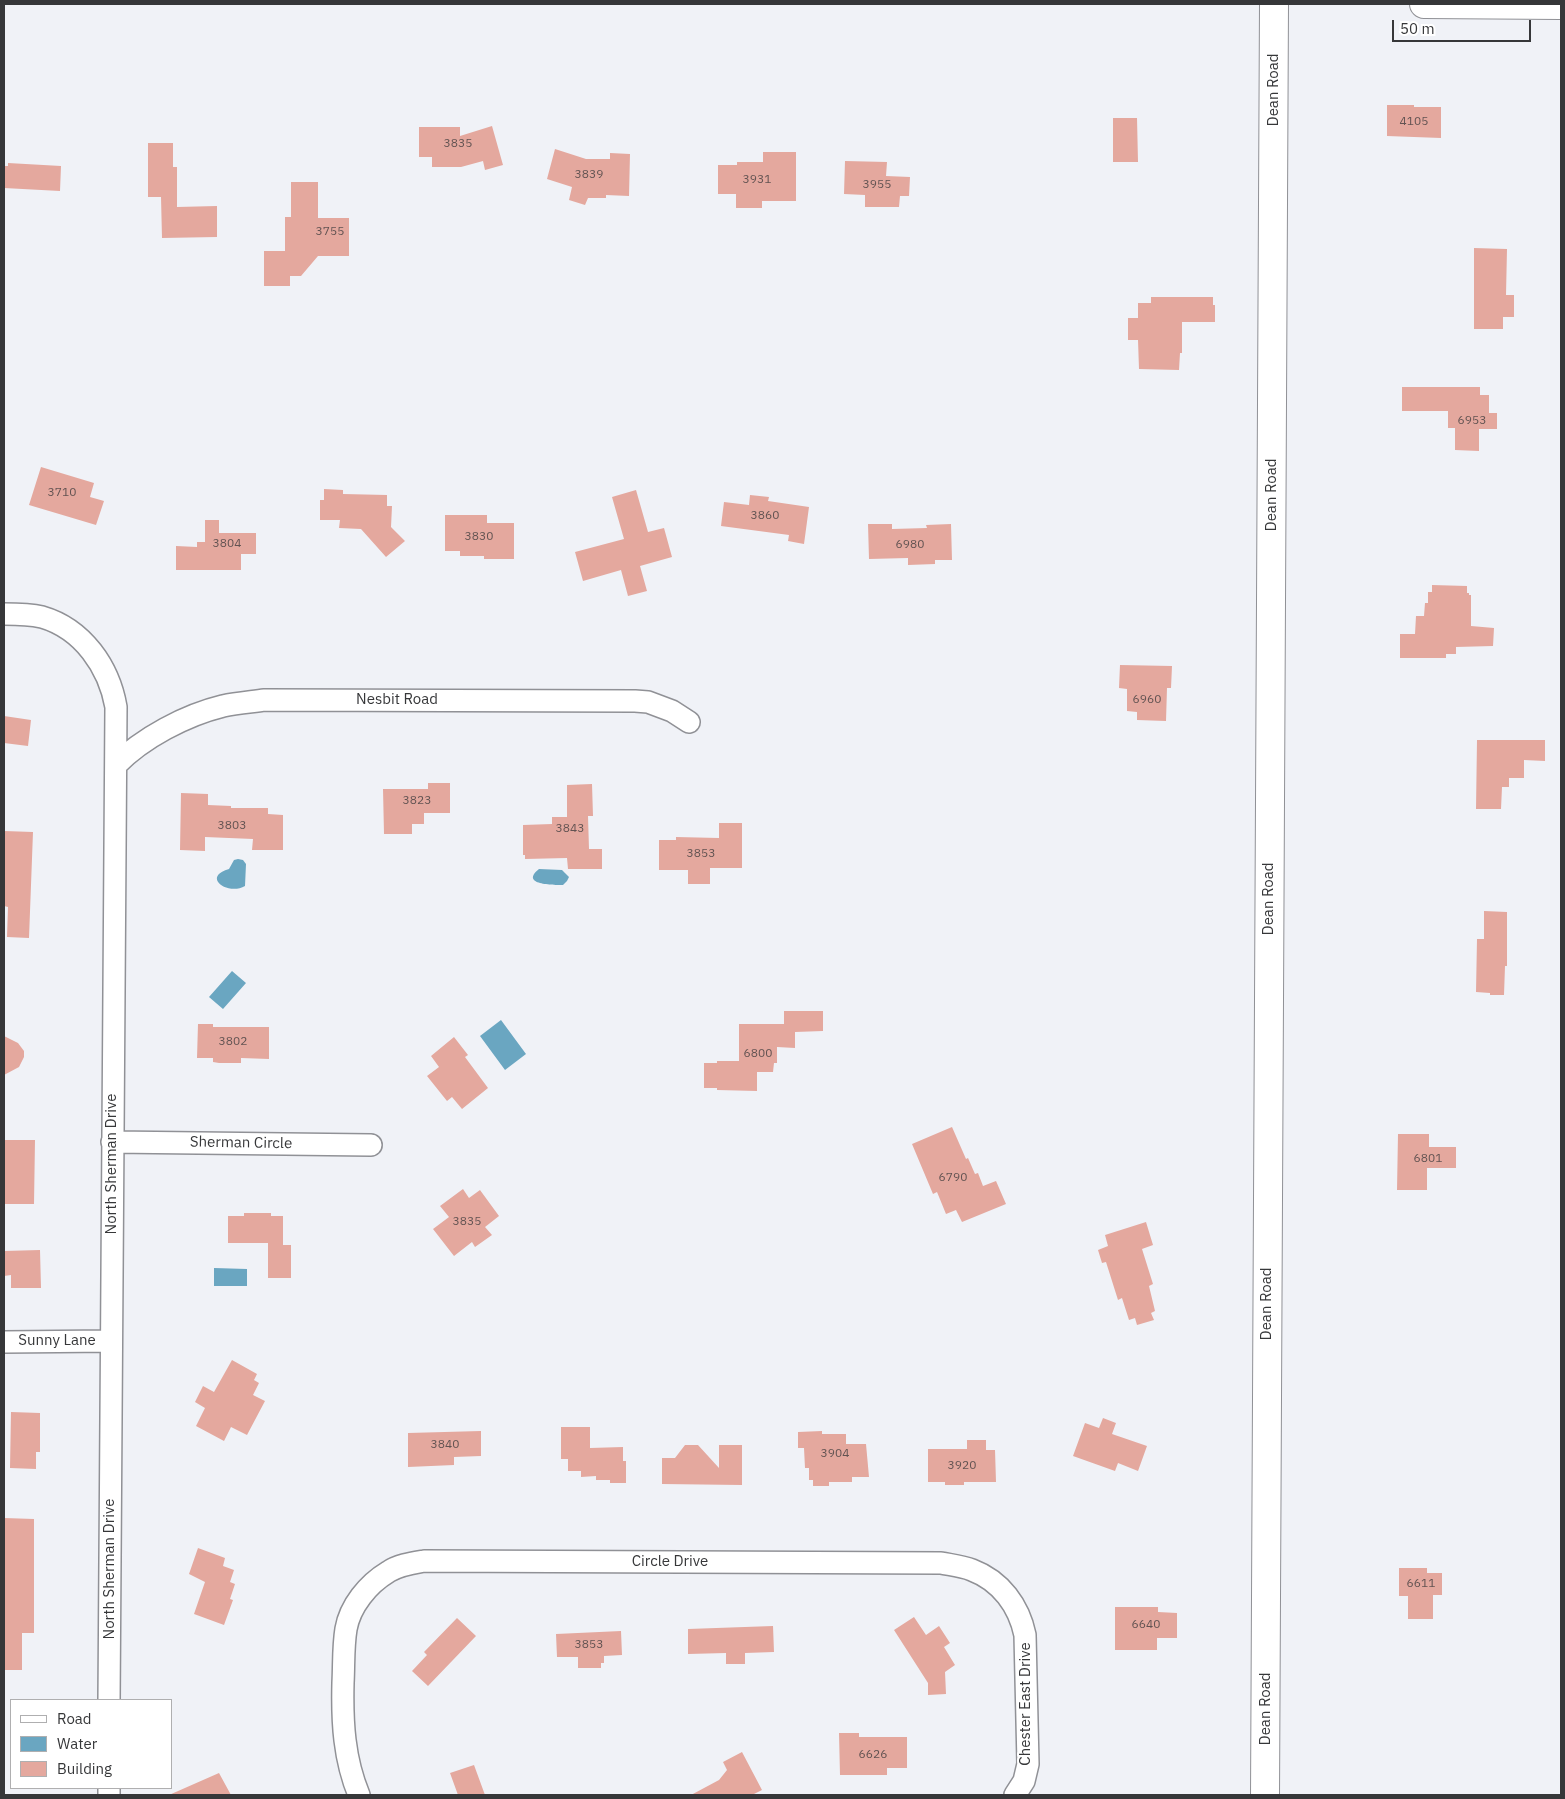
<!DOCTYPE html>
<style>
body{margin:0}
#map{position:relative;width:1565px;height:1799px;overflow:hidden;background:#f0f2f7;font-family:"IBM Plex Sans",sans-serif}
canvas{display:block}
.frame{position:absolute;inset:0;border:5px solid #363739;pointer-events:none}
.legend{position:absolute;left:10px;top:1699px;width:162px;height:90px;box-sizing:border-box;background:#fff;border:1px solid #afafb0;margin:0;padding:6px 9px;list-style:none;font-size:15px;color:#363739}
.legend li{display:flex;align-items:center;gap:10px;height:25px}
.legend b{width:25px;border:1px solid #afafb0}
.scale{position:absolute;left:1392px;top:20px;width:139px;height:22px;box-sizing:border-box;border:2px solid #363739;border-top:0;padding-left:6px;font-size:15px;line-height:18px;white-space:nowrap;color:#363739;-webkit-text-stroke:4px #fff;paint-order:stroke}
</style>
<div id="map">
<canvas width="1565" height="1799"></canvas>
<div class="frame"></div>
<ul class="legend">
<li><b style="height:6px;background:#fff"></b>Road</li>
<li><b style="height:14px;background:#6aa6c1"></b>Water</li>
<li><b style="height:14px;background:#e4a89e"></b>Building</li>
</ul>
<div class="scale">50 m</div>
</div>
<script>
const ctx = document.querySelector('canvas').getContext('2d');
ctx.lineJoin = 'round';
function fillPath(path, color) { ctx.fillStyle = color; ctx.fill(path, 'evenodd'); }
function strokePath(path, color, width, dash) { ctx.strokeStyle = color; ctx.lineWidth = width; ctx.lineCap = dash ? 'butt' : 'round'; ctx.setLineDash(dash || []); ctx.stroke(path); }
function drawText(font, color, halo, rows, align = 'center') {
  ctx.font = font + ' "IBM Plex Sans",sans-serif'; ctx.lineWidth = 4; ctx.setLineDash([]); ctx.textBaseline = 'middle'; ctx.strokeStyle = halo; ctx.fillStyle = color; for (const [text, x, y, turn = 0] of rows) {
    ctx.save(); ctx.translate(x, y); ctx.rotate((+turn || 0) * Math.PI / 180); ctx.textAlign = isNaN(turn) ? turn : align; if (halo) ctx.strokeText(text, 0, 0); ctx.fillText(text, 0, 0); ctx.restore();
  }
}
fillPath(new Path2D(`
 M 238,859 L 243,860 L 246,864 L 245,886 C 228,896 201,877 229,869 L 234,860 Z
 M 539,869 L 562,870 L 569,877 L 567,881 L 563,885 C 554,885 519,885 539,869 Z
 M 232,971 L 246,983 L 223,1009 L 209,997 Z
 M 501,1020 L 526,1054 L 505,1070 L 480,1036 Z
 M 214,1268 L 247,1269 L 247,1286 L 214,1286 Z`), '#6aa6c1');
fillPath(new Path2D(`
 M 1387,105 L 1414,105 L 1414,107 L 1441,107 L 1441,138 L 1387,136 Z
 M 1113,118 L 1137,118 L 1138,162 L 1113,162 Z
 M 492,126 L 503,165 L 485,170 L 483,161 L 461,167 L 432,167 L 432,157 L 419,157 L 419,127 L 460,127 L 460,136 Z
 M 148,143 L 173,143 L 173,167 L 177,167 L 177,207 L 217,206 L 217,237 L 162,238 L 161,197 L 148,197 Z
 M 555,149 L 586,159 L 610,159 L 610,153 L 630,154 L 629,196 L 606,195 L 606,198 L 588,198 L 585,205 L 569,200 L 572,187 L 547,179 Z
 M 763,152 L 796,152 L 796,201 L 762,201 L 762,208 L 736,208 L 736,194 L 718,194 L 718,165 L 737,165 L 737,162 L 763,162 Z
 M 845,161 L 887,162 L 886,176 L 910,177 L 909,196 L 900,196 L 899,207 L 865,207 L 865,195 L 844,194 Z
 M 8,163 L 61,166 L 60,191 L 4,188 L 4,166 L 8,166 Z
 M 291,182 L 318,182 L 318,218 L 349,218 L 349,256 L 318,256 L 301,276 L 290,276 L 290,286 L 264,286 L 264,251 L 285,251 L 285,217 L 291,217 Z
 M 1474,248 L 1507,249 L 1506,295 L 1514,295 L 1514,317 L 1503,317 L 1503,329 L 1474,329 Z
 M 1151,297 L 1213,297 L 1213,305 L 1215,305 L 1215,322 L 1182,322 L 1182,353 L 1180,353 L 1179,370 L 1139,369 L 1138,340 L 1128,340 L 1128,318 L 1138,318 L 1138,303 L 1151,303 Z
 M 1402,387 L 1480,387 L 1480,395 L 1489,395 L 1489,413 L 1497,413 L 1497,429 L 1479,429 L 1479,451 L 1455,450 L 1455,428 L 1448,428 L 1448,411 L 1402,411 Z
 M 41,467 L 94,483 L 90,497 L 104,501 L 96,525 L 29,505 Z
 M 324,489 L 343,490 L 343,494 L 387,495 L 387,506 L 392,506 L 391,527 L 405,541 L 386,557 L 361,529 L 339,528 L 340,520 L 320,520 L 320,500 L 324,500 Z
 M 636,490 L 648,532 L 664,528 L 672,557 L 640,566 L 647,591 L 628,596 L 621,570 L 583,581 L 575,552 L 624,539 L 612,497 Z
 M 750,495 L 769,497 L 768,501 L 809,507 L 804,544 L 788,541 L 789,535 L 721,526 L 724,502 L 749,505 Z
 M 445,515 L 487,515 L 487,523 L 514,523 L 514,559 L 484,559 L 484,556 L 460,556 L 460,551 L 445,551 Z
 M 205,520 L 219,520 L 219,533 L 256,533 L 256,554 L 241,554 L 241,570 L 176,570 L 176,546 L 197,547 L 197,542 L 205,542 Z
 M 868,524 L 892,524 L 892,529 L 927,528 L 926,525 L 951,524 L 952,560 L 935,560 L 935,564 L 908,565 L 908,558 L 869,559 Z
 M 1432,585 L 1467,586 L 1467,593 L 1469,593 L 1469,595 L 1471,595 L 1471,626 L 1494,628 L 1493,646 L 1456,647 L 1456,654 L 1446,654 L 1446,658 L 1400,658 L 1400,634 L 1415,634 L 1416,616 L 1424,616 L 1425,603 L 1428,603 L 1428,592 L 1432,592 Z
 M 1120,665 L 1172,666 L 1171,688 L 1167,688 L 1166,721 L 1137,720 L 1137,712 L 1127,711 L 1127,689 L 1119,688 Z
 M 4,716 L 31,720 L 28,746 L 4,743 Z
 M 1477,740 L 1545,740 L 1545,761 L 1524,760 L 1524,778 L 1509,778 L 1509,787 L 1502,787 L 1501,809 L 1476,809 Z
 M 428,783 L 450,783 L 450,813 L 424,813 L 424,824 L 412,824 L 412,834 L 384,834 L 383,789 L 428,789 Z
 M 592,784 L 593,816 L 588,816 L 589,849 L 602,849 L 602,869 L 568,869 L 567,858 L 525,859 L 525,855 L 523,855 L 523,825 L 552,824 L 552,817 L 567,817 L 567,785 Z
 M 181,793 L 208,794 L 208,805 L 231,806 L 231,808 L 268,808 L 268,814 L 283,815 L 283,850 L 252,850 L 253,839 L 205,837 L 205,851 L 180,850 Z
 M 719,823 L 742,823 L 742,868 L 710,868 L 710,884 L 688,884 L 688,870 L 659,870 L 659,840 L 676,840 L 676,837 L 719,838 Z
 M 4,831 L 33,832 L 29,938 L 7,937 L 8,907 L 4,906 Z
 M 1484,911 L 1507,912 L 1507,966 L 1505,966 L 1504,995 L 1490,995 L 1490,993 L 1476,992 L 1477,939 L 1484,939 Z
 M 784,1011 L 823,1011 L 823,1031 L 795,1032 L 795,1048 L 777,1047 L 777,1063 L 774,1063 L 773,1072 L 757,1072 L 757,1091 L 717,1090 L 717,1088 L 704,1088 L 704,1063 L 717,1063 L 717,1061 L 739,1061 L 739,1024 L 784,1024 Z
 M 198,1024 L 213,1024 L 213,1027 L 269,1027 L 269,1059 L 241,1058 L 241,1063 L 219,1063 L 213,1062 L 213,1058 L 197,1058 Z
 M 4,1036 L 18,1043 L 24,1051 L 24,1057 L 19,1067 L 4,1075 Z
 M 454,1037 L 468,1055 L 465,1057 L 488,1088 L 462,1109 L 452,1097 L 447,1101 L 427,1076 L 439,1067 L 431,1056 Z
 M 952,1127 L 966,1159 L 968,1158 L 975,1174 L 978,1173 L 983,1186 L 996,1181 L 1006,1204 L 962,1222 L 956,1210 L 946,1214 L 937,1192 L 933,1194 L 912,1144 Z
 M 1398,1134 L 1429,1134 L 1429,1147 L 1456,1147 L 1456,1168 L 1427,1168 L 1427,1190 L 1397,1190 Z
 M 5,1140 L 35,1140 L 34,1204 L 5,1204 L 4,1201 Z
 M 463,1189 L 469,1198 L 480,1190 L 499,1216 L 485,1227 L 492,1235 L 475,1247 L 472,1242 L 454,1256 L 433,1229 L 449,1217 L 440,1206 Z
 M 244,1213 L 271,1213 L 271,1216 L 283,1216 L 283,1245 L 291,1245 L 291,1278 L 268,1278 L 268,1243 L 228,1243 L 228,1216 L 244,1216 Z
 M 1146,1222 L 1153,1245 L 1142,1249 L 1153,1284 L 1149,1286 L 1155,1311 L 1151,1313 L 1154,1320 L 1137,1325 L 1135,1318 L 1129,1320 L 1122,1298 L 1118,1300 L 1106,1262 L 1102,1263 L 1098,1250 L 1108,1246 L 1105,1235 Z
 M 40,1250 L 41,1288 L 11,1288 L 11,1275 L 4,1276 L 4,1251 Z
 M 232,1360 L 257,1374 L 254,1380 L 259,1383 L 253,1395 L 265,1401 L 247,1435 L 231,1427 L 224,1441 L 196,1426 L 205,1408 L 195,1402 L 203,1386 L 214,1392 Z
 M 11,1412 L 40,1413 L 40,1452 L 36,1452 L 36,1469 L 10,1468 Z
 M 1103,1418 L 1116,1423 L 1112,1434 L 1147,1446 L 1138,1471 L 1118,1463 L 1115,1471 L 1073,1456 L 1085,1423 L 1099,1428 Z
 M 561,1427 L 590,1427 L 590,1448 L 623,1447 L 623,1461 L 626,1461 L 626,1483 L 610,1483 L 610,1480 L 596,1480 L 596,1476 L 581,1477 L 581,1471 L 568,1471 L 568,1459 L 561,1459 Z
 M 481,1431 L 481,1456 L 454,1457 L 454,1465 L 408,1467 L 408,1433 Z
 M 822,1431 L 822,1434 L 846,1434 L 846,1444 L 866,1444 L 869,1477 L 852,1477 L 852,1482 L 829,1482 L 829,1486 L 813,1486 L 813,1480 L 809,1480 L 809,1468 L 805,1468 L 804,1448 L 798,1448 L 798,1432 Z
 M 967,1440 L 986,1440 L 986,1450 L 995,1450 L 996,1482 L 964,1482 L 964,1485 L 945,1485 L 945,1482 L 928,1482 L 928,1449 L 967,1449 Z
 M 685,1445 L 698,1445 L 719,1468 L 719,1445 L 742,1445 L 742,1485 L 662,1484 L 662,1458 L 675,1458 Z
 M 4,1518 L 34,1519 L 34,1633 L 22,1633 L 22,1670 L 4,1670 Z
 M 198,1548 L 225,1558 L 223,1566 L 234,1570 L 230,1582 L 235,1584 L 230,1599 L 233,1600 L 224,1625 L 194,1614 L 205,1582 L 189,1574 Z
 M 1399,1568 L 1427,1568 L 1427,1573 L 1442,1573 L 1442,1595 L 1433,1595 L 1433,1619 L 1408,1619 L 1408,1596 L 1399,1596 Z
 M 1115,1607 L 1158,1607 L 1158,1612 L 1177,1613 L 1177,1638 L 1157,1638 L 1157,1650 L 1115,1650 Z
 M 914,1617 L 926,1635 L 939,1626 L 950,1643 L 944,1647 L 955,1665 L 945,1672 L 946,1694 L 928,1695 L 928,1683 L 894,1630 Z
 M 457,1618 L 476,1636 L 428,1686 L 412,1671 L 427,1655 L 424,1652 Z
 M 773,1626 L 774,1652 L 745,1653 L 745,1664 L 726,1664 L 726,1653 L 688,1654 L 688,1629 Z
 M 621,1631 L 622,1655 L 604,1656 L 604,1663 L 601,1663 L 601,1668 L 578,1668 L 578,1657 L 557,1657 L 556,1634 Z
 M 839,1733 L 859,1733 L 859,1737 L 907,1737 L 907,1768 L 887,1768 L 887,1775 L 840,1775 Z
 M 742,1752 L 762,1790 L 752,1795 L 691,1795 L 719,1780 L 727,1770 L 723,1762 Z
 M 474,1765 L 485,1795 L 458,1795 L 450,1773 Z
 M 219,1773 L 231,1795 L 169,1795 Z`), '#e4a89e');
const street = new Path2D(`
 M 4,614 C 17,614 29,614 42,617 C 83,629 109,667 116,707 L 109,1700
 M 116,765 C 142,738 186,715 223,706 C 237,703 251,702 265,700 L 635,701 L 648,702 L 672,711 L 689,722
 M 112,1142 L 371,1145
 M 4,1342 L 111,1341
 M 109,1795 L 109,1788
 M 359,1795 C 344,1759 342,1722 343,1683 C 344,1665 343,1647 346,1629 C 350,1606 368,1584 388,1572 C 398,1565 412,1563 424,1561 L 941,1563 C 951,1565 962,1566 972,1570 C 1001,1581 1019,1606 1025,1635 L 1028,1764 L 1024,1781 L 1015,1795`);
const secondary = new Path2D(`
 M 1424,4 L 1561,5
 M 1265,1795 L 1274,4`);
strokePath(street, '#909196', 24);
strokePath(secondary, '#909196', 30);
strokePath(street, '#fff', 21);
strokePath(secondary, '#fff', 28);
drawText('12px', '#625352', null, [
 ["4105",1414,122],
 ["3835",458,144],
 ["3839",589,175],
 ["3931",757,180],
 ["3955",877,185],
 ["3755",330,232],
 ["6953",1472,421],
 ["3710",62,493],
 ["3860",765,516],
 ["3830",479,537],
 ["3804",227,544],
 ["6980",910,545],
 ["6960",1147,700],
 ["3823",417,801],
 ["3803",232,826],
 ["3843",570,829],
 ["3853",701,854],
 ["3802",233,1042],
 ["6800",758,1054],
 ["6801",1428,1159],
 ["6790",953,1178],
 ["3835",467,1222],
 ["3840",445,1445],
 ["3904",835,1454],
 ["3920",962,1466],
 ["6611",1421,1584],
 ["6640",1146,1625],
 ["3853",589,1645],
 ["6626",873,1755]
]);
drawText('15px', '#363739', '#fff', [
 ["Dean Road",1274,90,-90],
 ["Dean Road",1272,495,-90],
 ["Nesbit Road",397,700],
 ["Dean Road",1269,899,-90],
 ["Sherman Circle",241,1143,1],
 ["North Sherman Drive",112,1164,-90],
 ["Dean Road",1267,1304,-90],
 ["Sunny Lane",57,1341],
 ["Circle Drive",670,1562],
 ["North Sherman Drive",110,1569,-90],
 ["Chester East Drive",1026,1704,-90],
 ["Dean Road",1266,1709,-90]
]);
</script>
